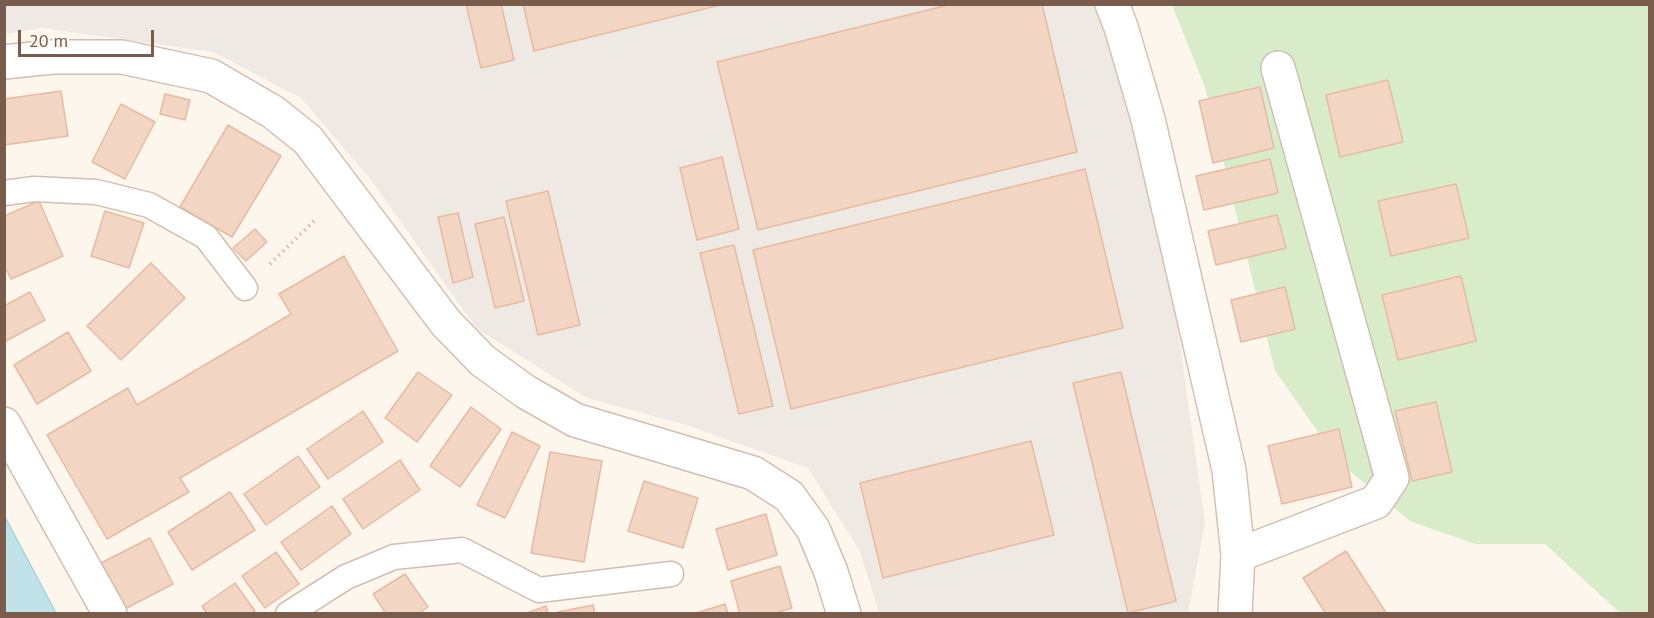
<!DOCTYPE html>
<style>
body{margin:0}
#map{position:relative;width:1654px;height:618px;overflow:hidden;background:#fdf6ec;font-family:"PT Sans",sans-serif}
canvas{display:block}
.frame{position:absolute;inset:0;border:6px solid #7a5c4d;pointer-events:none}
.scale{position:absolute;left:18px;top:30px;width:136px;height:27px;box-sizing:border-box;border:3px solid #7a5c4d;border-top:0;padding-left:8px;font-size:18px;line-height:21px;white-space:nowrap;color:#7a5c4d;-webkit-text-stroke:4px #fffaf3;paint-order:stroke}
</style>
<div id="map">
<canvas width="1654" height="618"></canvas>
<div class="frame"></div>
<div class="scale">20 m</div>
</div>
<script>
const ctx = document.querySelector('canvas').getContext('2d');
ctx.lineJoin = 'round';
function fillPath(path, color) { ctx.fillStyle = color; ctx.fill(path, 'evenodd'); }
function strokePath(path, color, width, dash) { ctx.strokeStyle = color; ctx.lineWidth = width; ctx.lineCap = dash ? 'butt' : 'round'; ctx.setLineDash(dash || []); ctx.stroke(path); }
fillPath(new Path2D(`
 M 4,5 L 1093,5 L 1118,63 L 1177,323 L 1205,523 L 1188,613 L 879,613 L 860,552 L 808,468 L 686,425 L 587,398 L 476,328 L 372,181 L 301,98 L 213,52 L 42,28 L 5,34 Z`), '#efe9e4');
fillPath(new Path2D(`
 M 1172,5 L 1649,5 L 1649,613 L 1620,613 L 1545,544 L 1475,544 L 1410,521 L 1340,463 L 1275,371 L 1205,87 Z`), '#d8ecc9');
const water = new Path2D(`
 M 5,517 L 56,613 L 5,613 Z`);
fillPath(water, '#bfe3e8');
strokePath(water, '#a5d3da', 1.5);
const building = new Path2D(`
 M 466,4 L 501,4 L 514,60 L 481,68 Z
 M 523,4 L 724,4 L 534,51 Z
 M 952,4 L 1042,4 L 1077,152 L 758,230 L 717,62 Z
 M 1388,80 L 1403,142 L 1340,157 L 1326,95 Z
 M 1260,87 L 1274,148 L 1213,163 L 1199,101 Z
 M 61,91 L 68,136 L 4,145 L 4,99 Z
 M 165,94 L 190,100 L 185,120 L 160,114 Z
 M 121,104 L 155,122 L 125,179 L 92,162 Z
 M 228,125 L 281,156 L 232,237 L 180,207 Z
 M 722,157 L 739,229 L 697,240 L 680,168 Z
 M 1270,159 L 1278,193 L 1204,210 L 1196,176 Z
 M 1085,169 L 1123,328 L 791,409 L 753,250 Z
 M 1456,184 L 1469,238 L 1391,256 L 1378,201 Z
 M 548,191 L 580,325 L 538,335 L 506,201 Z
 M 39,201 L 63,256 L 11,279 L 4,265 L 4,216 Z
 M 105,211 L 144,223 L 129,268 L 91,256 Z
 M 458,213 L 473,277 L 453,283 L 438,217 Z
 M 1277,215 L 1286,248 L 1216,265 L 1208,231 Z
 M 504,217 L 524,301 L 495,308 L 475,224 Z
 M 255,229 L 267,242 L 246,261 L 233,248 Z
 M 734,245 L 773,406 L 739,414 L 700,253 Z
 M 344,256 L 398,351 L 180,478 L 189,492 L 107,539 L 47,435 L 128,388 L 137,405 L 291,314 L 279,294 Z
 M 151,263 L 185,298 L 121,360 L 87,326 Z
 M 1461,276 L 1476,341 L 1398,360 L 1382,295 Z
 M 1285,287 L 1295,329 L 1241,342 L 1231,300 Z
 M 30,292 L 45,320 L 4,342 L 4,306 Z
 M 68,332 L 91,371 L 37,404 L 14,365 Z
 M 418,372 L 452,395 L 417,442 L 385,418 Z
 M 1121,372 L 1176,601 L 1128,613 L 1073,383 Z
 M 1436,402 L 1452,472 L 1412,481 L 1395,411 Z
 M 471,407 L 501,429 L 460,487 L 430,466 Z
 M 363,411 L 383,442 L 328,479 L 307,449 Z
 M 1339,429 L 1352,487 L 1282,504 L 1268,446 Z
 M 512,432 L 540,446 L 505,518 L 477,505 Z
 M 1031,441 L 1054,535 L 883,578 L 860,483 Z
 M 550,452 L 602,461 L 584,562 L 531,553 Z
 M 298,456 L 320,487 L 266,525 L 244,494 Z
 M 400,460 L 420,490 L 363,529 L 343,499 Z
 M 644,481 L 698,498 L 683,548 L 628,531 Z
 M 230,492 L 255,530 L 192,570 L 168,532 Z
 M 332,506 L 351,534 L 301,570 L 281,542 Z
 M 766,514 L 777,555 L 728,570 L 716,529 Z
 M 150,538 L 173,584 L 123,610 L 99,564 Z
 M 1346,551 L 1387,614 L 1326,614 L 1303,578 Z
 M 276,552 L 299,584 L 265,608 L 242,576 Z
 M 780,566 L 792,608 L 772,614 L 740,614 L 731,581 Z
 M 405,574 L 428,607 L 418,614 L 386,614 L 373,594 Z
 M 235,583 L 255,611 L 251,614 L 207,614 L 202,606 Z
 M 725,604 L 728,614 L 693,614 Z
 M 593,605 L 595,614 L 558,612 Z
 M 546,606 L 548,614 L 524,614 Z`);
fillPath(building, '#f3d5c3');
strokePath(building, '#e6bba3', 1.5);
const lane = new Path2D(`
 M 4,193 L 34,189 L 96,192 L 149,205 L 206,237 L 245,288
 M 288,614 L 346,577 L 394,557 L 462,550 L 539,590 L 671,574`);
const street = new Path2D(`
 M 4,62 L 52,57 L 122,57 L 211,76 L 273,112 L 308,140 L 446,323 L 483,361 L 526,392 L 575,420 L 753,473 L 789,496 L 813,529 L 831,572 L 844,614
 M 4,424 L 110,614
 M 1238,555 L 1376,502 L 1392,478 L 1278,68`);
const secondary = new Path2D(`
 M 1112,4 L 1121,27 L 1148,119 L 1229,470 L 1238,555 L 1235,614`);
strokePath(lane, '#d1beb0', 27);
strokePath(street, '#d1beb0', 36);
strokePath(secondary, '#d6c0b0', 36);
strokePath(new Path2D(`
 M 270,264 L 316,219`), '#d9b8a5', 4, [1.5, 4.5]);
strokePath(lane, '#fff', 24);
strokePath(street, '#fff', 33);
strokePath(secondary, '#fff', 33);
</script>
